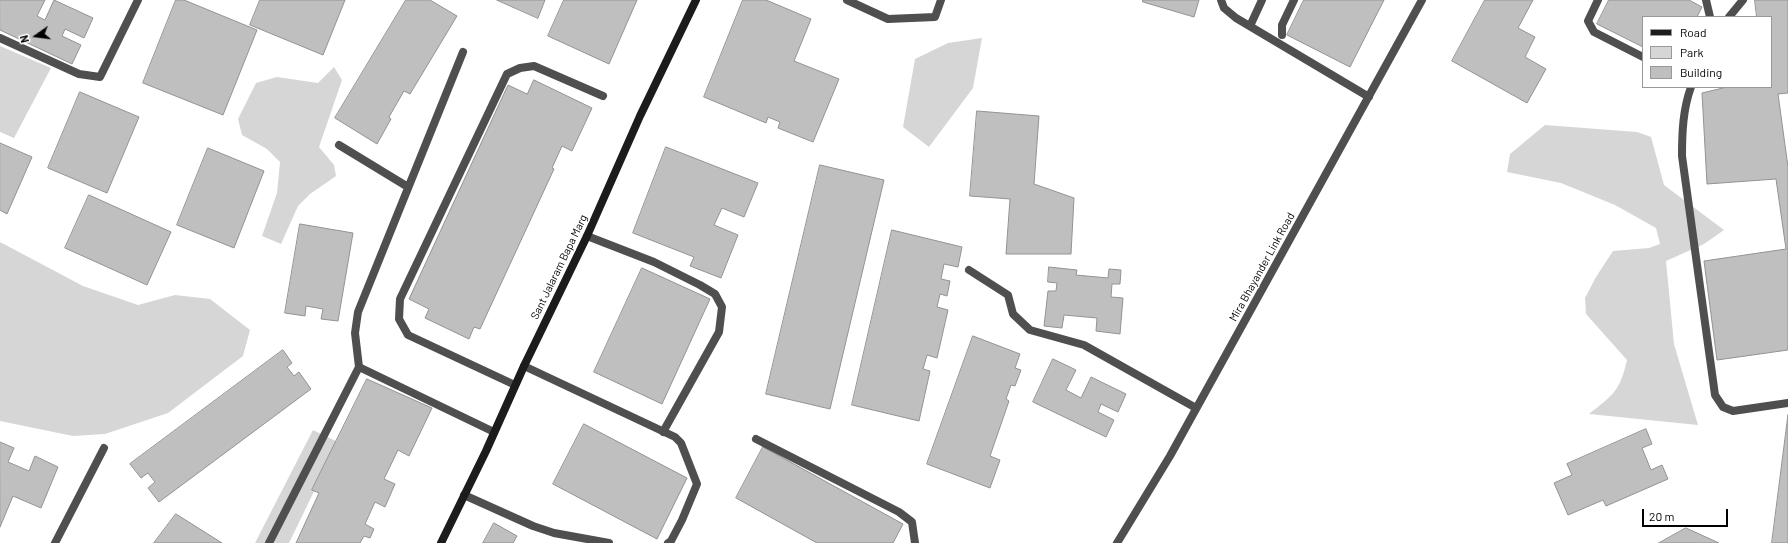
<!DOCTYPE html>
<style>
body{margin:0}
#map{position:relative;width:1788px;height:543px;overflow:hidden;background:#fff;font-family:Barlow,sans-serif}
canvas{display:block}
.legend{position:absolute;left:1642px;top:16px;width:130px;height:72px;box-sizing:border-box;background:#fff;border:1px solid #999;margin:0;padding:5px 7px;list-style:none;font-size:12px;color:#000}
.legend li{display:flex;align-items:center;gap:8px;height:20px}
.legend b{width:20px;border:1px solid #999}
.north{position:absolute;left:16px;top:16px;width:40px;height:40px;-webkit-text-stroke:3px #fff;paint-order:stroke;rotate:256deg;font-size:11px;font-weight:700;line-height:16px;text-align:center;color:#000}
.north::after{content:'';display:block;margin:auto;width:14px;height:18px;background:#000;clip-path:polygon(50% 0,100% 100%,50% 72%,0 100%)}
.scale{position:absolute;left:1642px;top:509px;width:86px;height:18px;box-sizing:border-box;border:2px solid #000;border-top:0;padding-left:5px;font-size:12px;line-height:14px;white-space:nowrap;color:#000;-webkit-text-stroke:3px #fff;paint-order:stroke}
</style>
<div id="map">
<canvas width="1788" height="543"></canvas>
<ul class="legend">
<li><b style="height:5px;background:#1c1c1c"></b>Road</li>
<li><b style="height:11px;background:#d6d6d6"></b>Park</li>
<li><b style="height:11px;background:#bfbfbf"></b>Building</li>
</ul>
<div class="north">N</div>
<div class="scale">20 m</div>
</div>
<script>
const ctx = document.querySelector('canvas').getContext('2d');
ctx.lineJoin = 'round';
function fillPath(path, color) { ctx.fillStyle = color; ctx.fill(path, 'evenodd'); }
function strokePath(path, color, width, dash) { ctx.strokeStyle = color; ctx.lineWidth = width; ctx.lineCap = dash ? 'butt' : 'round'; ctx.setLineDash(dash || []); ctx.stroke(path); }
function drawText(font, color, halo, rows, align = 'center') {
  ctx.font = font + ' Barlow,sans-serif'; ctx.lineWidth = 3; ctx.setLineDash([]); ctx.textBaseline = 'middle'; ctx.strokeStyle = halo; ctx.fillStyle = color; for (const [text, x, y, turn = 0] of rows) {
    ctx.save(); ctx.translate(x, y); ctx.rotate((+turn || 0) * Math.PI / 180); ctx.textAlign = isNaN(turn) ? turn : align; if (halo) ctx.strokeText(text, 0, 0); ctx.fillText(text, 0, 0); ctx.restore();
  }
}
fillPath(new Path2D(`
 M 982,38 L 973,88 L 929,147 L 903,127 L 915,59 L 948,43 Z
 M 0,46 L 51,68 L 14,138 L 0,132 Z
 M 334,67 L 342,80 L 319,147 L 334,165 L 336,176 L 310,194 L 298,206 L 281,244 L 262,236 L 277,193 L 280,162 L 267,149 L 242,135 L 238,119 L 256,83 L 277,77 L 318,83 Z
 M 1545,125 L 1637,132 L 1651,137 L 1664,185 L 1724,230 L 1704,244 L 1666,261 L 1674,344 L 1698,425 L 1589,414 C 1613,395 1620,391 1627,360 L 1586,314 L 1585,298 L 1596,277 L 1613,251 L 1649,248 L 1660,244 L 1656,228 L 1615,205 L 1561,183 L 1507,172 L 1510,154 Z
 M 0,242 L 83,286 L 138,305 L 175,295 L 210,299 L 250,330 L 243,356 L 168,413 L 105,434 L 73,436 L 0,421 Z
 M 313,430 L 338,442 L 289,543 L 255,543 Z`), '#d6d6d6');
const building = new Path2D(`
 M 0,0 L 45,0 L 37,16 L 45,20 L 54,0 L 93,18 L 84,38 L 65,29 L 62,36 L 81,45 L 72,64 L 0,30 Z
 M 176,0 L 184,0 L 257,30 L 223,115 L 143,83 Z
 M 260,0 L 345,0 L 323,55 L 250,25 Z
 M 406,0 L 430,0 L 457,16 L 410,94 L 404,91 L 389,117 L 391,119 L 377,144 L 335,118 Z
 M 497,0 L 545,0 L 538,18 Z
 M 564,0 L 637,0 L 609,64 L 548,36 Z
 M 743,0 L 766,0 L 811,19 L 794,61 L 839,79 L 813,142 L 778,128 L 780,122 L 768,117 L 766,123 L 704,97 Z
 M 1143,0 L 1199,0 L 1194,17 L 1143,2 Z
 M 1304,0 L 1384,0 L 1350,67 L 1287,35 Z
 M 1485,0 L 1533,0 L 1518,28 L 1535,37 L 1525,57 L 1546,69 L 1527,103 L 1452,61 Z
 M 1609,0 L 1689,0 L 1702,7 L 1697,17 L 1643,17 L 1643,47 L 1597,24 Z
 M 1755,0 L 1788,0 L 1788,93 L 1778,94 L 1788,167 L 1788,350 L 1717,360 L 1704,261 L 1786,249 L 1776,179 L 1707,184 L 1702,93 L 1727,87 L 1771,87 L 1771,17 L 1757,17 Z
 M 534,80 L 592,108 L 572,151 L 562,146 L 552,168 L 554,169 L 480,329 L 474,327 L 469,339 L 425,318 L 429,309 L 409,299 L 508,85 L 527,94 Z
 M 80,92 L 139,117 L 107,193 L 48,168 Z
 M 977,111 L 1039,116 L 1034,184 L 1074,198 L 1071,254 L 1006,254 L 1010,199 L 970,196 Z
 M 0,143 L 32,157 L 7,214 L 0,210 Z
 M 666,147 L 758,183 L 744,217 L 722,208 L 714,225 L 738,235 L 721,278 L 690,266 L 694,257 L 633,233 Z
 M 208,148 L 264,171 L 234,248 L 177,225 Z
 M 820,165 L 884,180 L 830,409 L 766,394 Z
 M 89,195 L 171,232 L 147,285 L 65,248 Z
 M 300,224 L 353,233 L 338,321 L 321,319 L 323,309 L 306,306 L 305,316 L 285,313 Z
 M 892,230 L 962,247 L 958,267 L 944,264 L 941,279 L 950,281 L 947,296 L 940,294 L 937,307 L 948,310 L 937,358 L 927,355 L 923,369 L 930,371 L 919,421 L 852,405 Z
 M 1049,267 L 1077,270 L 1076,275 L 1108,278 L 1109,269 L 1121,270 L 1120,284 L 1112,284 L 1111,297 L 1123,298 L 1120,334 L 1096,331 L 1097,318 L 1064,315 L 1062,328 L 1044,326 L 1048,291 L 1056,291 L 1057,283 L 1048,282 Z
 M 642,268 L 710,299 L 662,404 L 594,372 Z
 M 973,336 L 1020,354 L 1015,368 L 1021,370 L 1015,386 L 1011,385 L 1006,399 L 1009,401 L 990,456 L 1000,460 L 990,488 L 927,464 Z
 M 283,350 L 292,363 L 287,367 L 294,376 L 299,372 L 311,389 L 159,502 L 148,488 L 155,482 L 148,473 L 141,478 L 130,464 Z
 M 1053,359 L 1076,370 L 1066,390 L 1081,398 L 1091,377 L 1126,394 L 1118,412 L 1101,404 L 1098,412 L 1114,420 L 1106,437 L 1033,402 Z
 M 367,379 L 432,408 L 409,456 L 398,450 L 384,479 L 395,484 L 385,507 L 375,502 L 365,524 L 374,529 L 370,538 L 364,536 L 360,543 L 296,543 L 319,493 L 312,490 Z
 M 1788,415 L 1788,543 L 1772,543 Z
 M 584,424 L 687,478 L 657,539 L 553,484 Z
 M 1646,429 L 1652,444 L 1642,448 L 1651,470 L 1662,465 L 1668,479 L 1606,506 L 1603,500 L 1568,515 L 1554,483 L 1572,475 L 1567,464 Z
 M 0,442 L 14,448 L 8,462 L 29,471 L 35,456 L 58,467 L 41,508 L 13,496 L 0,527 Z
 M 763,447 L 903,524 L 893,543 L 817,543 L 736,498 Z
 M 176,514 L 222,543 L 154,543 Z
 M 494,523 L 517,536 L 513,543 L 483,543 Z
 M 1686,528 L 1719,543 L 1659,543 Z`);
fillPath(building, '#bfbfbf');
strokePath(building, '#939393', 1);
strokePath(new Path2D(`
 M 756,439 L 899,512 L 912,522 L 915,543
 M 55,543 L 104,448`), '#4f4f4f', 8);
strokePath(new Path2D(`
 M 847,0 L 888,19 L 935,17 L 941,0
 M 1221,0 L 1224,8 L 1236,18 L 1369,97
 M 1598,0 L 1588,21 L 1594,32 L 1643,57
 M 1706,0 L 1710,17
 M 1729,17 L 1743,0
 M 1250,26 L 1262,0
 M 1282,35 L 1282,25 L 1294,0
 M 0,38 L 79,74 L 100,77 L 138,0
 M 1691,87 C 1683,109 1682,132 1682,156 L 1715,395 L 1723,407 L 1733,411 L 1788,403
 M 339,145 L 408,187
 M 587,236 L 654,262 L 700,285 L 715,294 L 722,307 L 719,332 L 663,432
 M 969,270 L 1008,295 L 1013,314 L 1030,330 L 1084,345 L 1196,408
 M 524,366 L 675,437 L 681,443 L 697,484 L 682,520 L 671,541 L 668,543
 M 359,367 L 355,333 L 358,312 L 463,52
 M 515,385 L 408,335 L 399,319 L 400,299 L 507,74 L 520,68 L 534,66 L 603,96
 M 464,495 L 533,526 L 554,533 L 609,543
 M 269,543 L 359,367 L 494,432
 M 1117,543 L 1170,456 L 1422,0`), '#4f4f4f', 8);
strokePath(new Path2D(`
 M 441,543 L 486,451 L 524,366 L 587,236 L 640,116 L 696,0`), '#1c1c1c', 8);
drawText('11px', '#000', '#fff', [
 ["Sant Jalaram Bapa Marg",559,267,-64],
 ["Mira Bhayander Link Road",1262,267,-61]
]);
</script>
